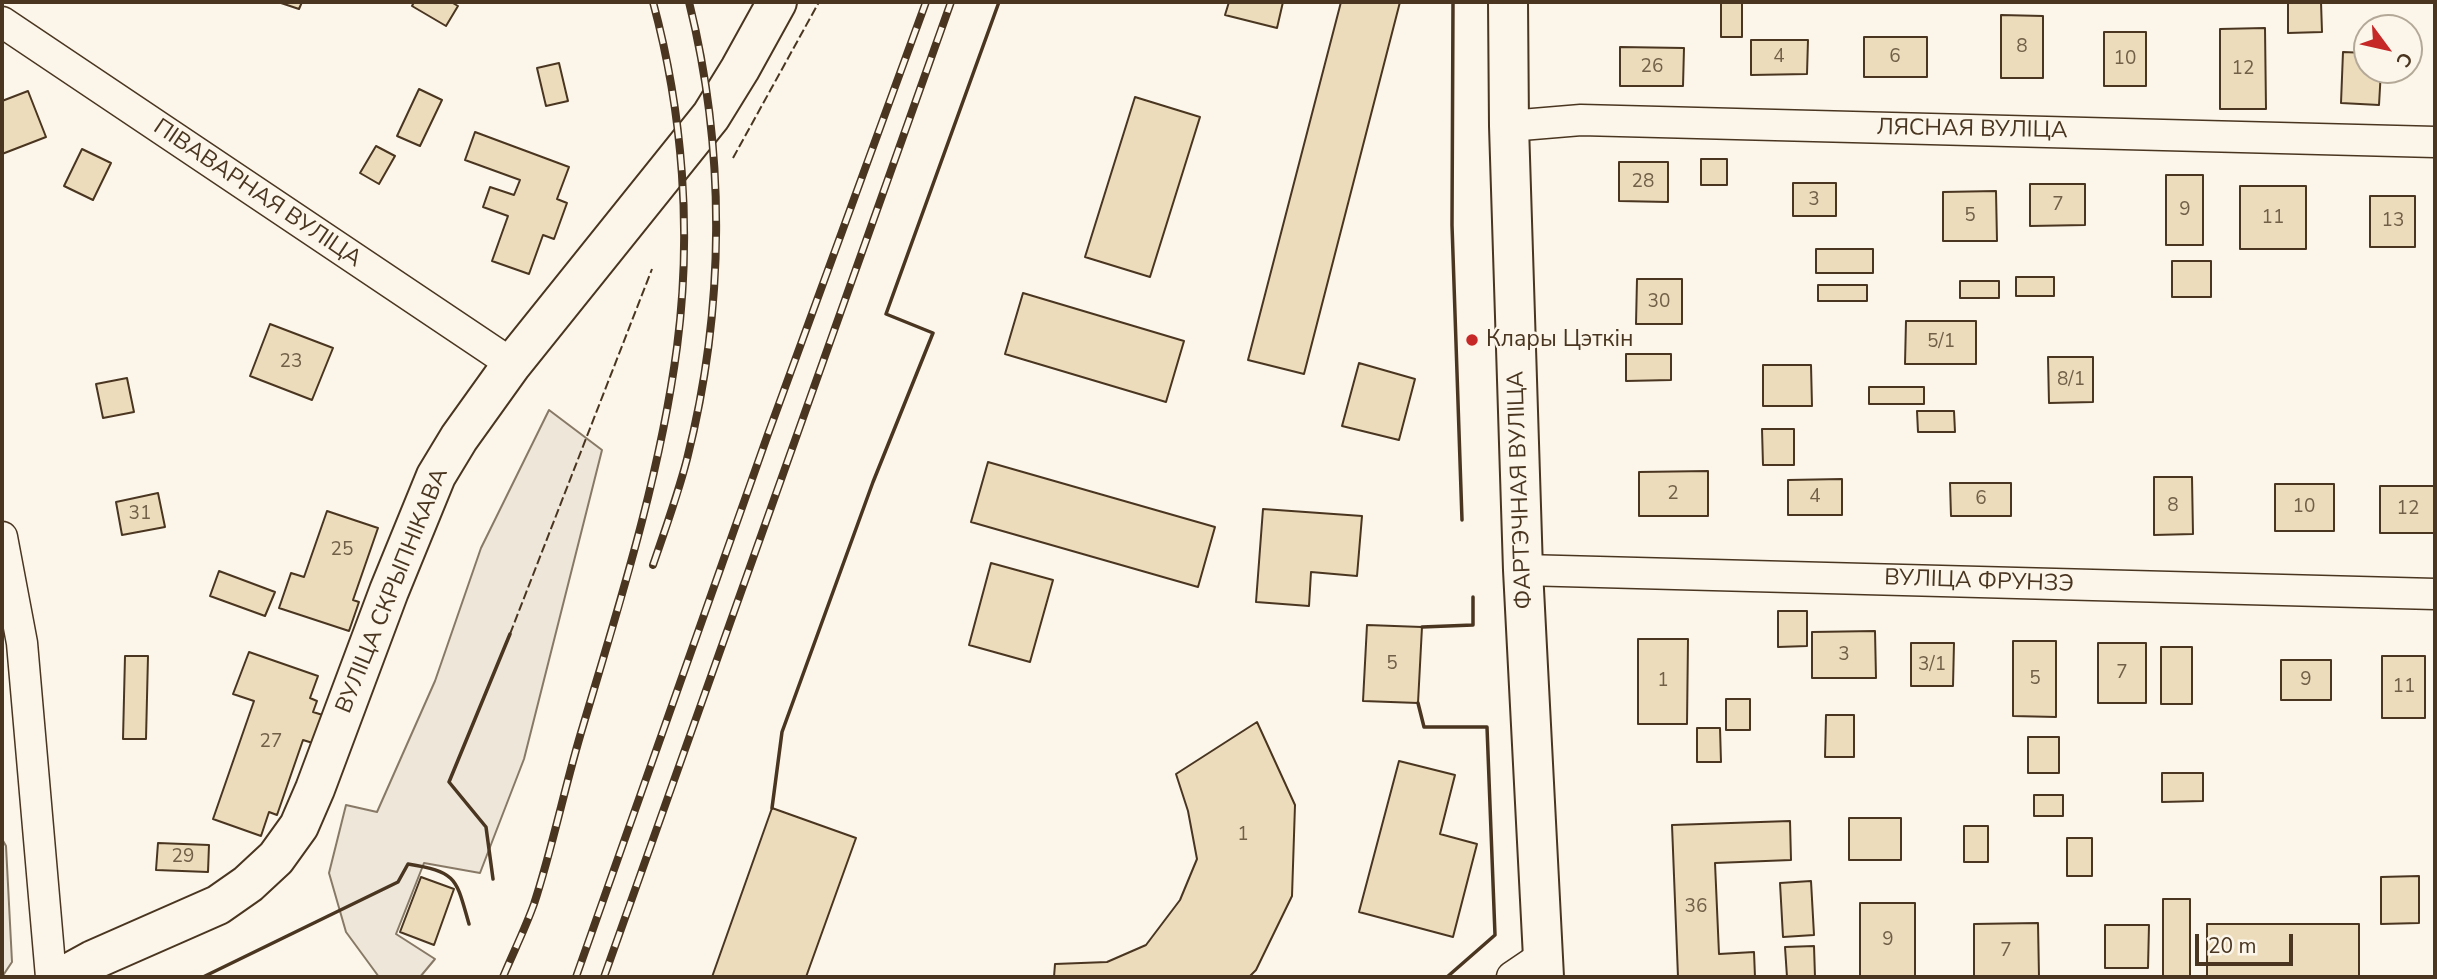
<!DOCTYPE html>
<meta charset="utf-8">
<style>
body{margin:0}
#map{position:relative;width:2437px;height:979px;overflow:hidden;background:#fbf6e9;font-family:"Nunito Sans",sans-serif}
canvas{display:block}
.frame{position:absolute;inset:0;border:4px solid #4a3520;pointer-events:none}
.north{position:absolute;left:2353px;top:14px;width:70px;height:70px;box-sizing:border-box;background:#fbf6e9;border:2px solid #b4a999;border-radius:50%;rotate:123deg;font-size:19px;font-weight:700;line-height:28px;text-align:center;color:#4a3520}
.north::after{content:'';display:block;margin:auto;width:24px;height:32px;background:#c62828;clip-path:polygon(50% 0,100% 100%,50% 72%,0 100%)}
.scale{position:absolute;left:2195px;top:934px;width:98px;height:32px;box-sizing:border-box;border:4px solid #4a3520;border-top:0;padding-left:9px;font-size:21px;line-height:24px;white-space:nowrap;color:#4a3520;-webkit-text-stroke:5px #fbf6e9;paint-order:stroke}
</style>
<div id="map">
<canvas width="2437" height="979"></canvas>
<div class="frame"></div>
<div class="north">С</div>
<div class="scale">20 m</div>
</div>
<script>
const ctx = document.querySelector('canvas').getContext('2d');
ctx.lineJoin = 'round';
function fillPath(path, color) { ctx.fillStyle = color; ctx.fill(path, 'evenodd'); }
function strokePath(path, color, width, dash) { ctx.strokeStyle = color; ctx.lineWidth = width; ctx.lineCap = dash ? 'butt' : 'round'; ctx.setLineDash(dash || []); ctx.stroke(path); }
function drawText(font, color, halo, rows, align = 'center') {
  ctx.font = font + ' "Nunito Sans",sans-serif'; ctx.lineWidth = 5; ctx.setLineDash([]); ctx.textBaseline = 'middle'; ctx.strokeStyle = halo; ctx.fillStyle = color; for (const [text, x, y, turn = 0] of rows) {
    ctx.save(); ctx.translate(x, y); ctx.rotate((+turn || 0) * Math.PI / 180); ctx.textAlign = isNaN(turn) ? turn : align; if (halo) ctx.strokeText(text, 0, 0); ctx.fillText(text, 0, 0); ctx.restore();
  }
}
const green = new Path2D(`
 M 549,410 L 602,450 L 524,759 L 480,873 L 424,863 L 396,934 L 435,959 L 420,977 L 379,977 L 346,932 L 329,873 L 346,805 L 377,812 L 435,681 L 481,548 Z
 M 2,839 L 6,846 L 12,962 L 2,977 Z`);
fillPath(green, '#ede6d9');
strokePath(green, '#887966', 2);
const building = new Path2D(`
 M 278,2 L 302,2 L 299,9 Z
 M 414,2 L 451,2 L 458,6 L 446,26 L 412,6 Z
 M 1229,2 L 1283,2 L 1277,28 L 1225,15 Z
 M 1341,2 L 1400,2 L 1304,374 L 1248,360 Z
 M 1721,2 L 1742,2 L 1742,37 L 1721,37 Z
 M 2288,2 L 2321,2 L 2322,32 L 2288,33 Z
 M 2001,15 L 2043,16 L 2043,78 L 2001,78 Z
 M 2265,28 L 2266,109 L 2220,109 L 2220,29 Z
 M 2104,32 L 2146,32 L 2146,86 L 2104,86 Z
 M 1864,37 L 1927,37 L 1927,77 L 1864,77 Z
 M 1751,40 L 1808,40 L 1807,74 L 1751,75 Z
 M 1620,47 L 1684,48 L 1683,86 L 1620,86 Z
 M 2343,52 L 2367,53 L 2367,70 L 2381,70 L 2379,105 L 2341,103 Z
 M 559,63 L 568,101 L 546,106 L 537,68 Z
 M 419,89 L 442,100 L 420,146 L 397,136 Z
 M 28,91 L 46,137 L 2,154 L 2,101 Z
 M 1135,97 L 1200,117 L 1150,277 L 1085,257 Z
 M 475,132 L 569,167 L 557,199 L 567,203 L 554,239 L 543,235 L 529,274 L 492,261 L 508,216 L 483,207 L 490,187 L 514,195 L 520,180 L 465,160 Z
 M 376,146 L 395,156 L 379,184 L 360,173 Z
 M 82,149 L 111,163 L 93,200 L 64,186 Z
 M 1701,159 L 1727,159 L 1727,185 L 1701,185 Z
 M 1619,162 L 1668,162 L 1668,202 L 1619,201 Z
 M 2166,175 L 2203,175 L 2203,245 L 2166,245 Z
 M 1793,183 L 1836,183 L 1836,216 L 1793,216 Z
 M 2030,184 L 2085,184 L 2085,225 L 2030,226 Z
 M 2240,186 L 2306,186 L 2306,249 L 2240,249 Z
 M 1996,191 L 1997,241 L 1943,241 L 1943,192 Z
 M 2370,196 L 2415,196 L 2415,247 L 2370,247 Z
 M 1816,249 L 1873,249 L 1873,273 L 1816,273 Z
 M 2172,261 L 2211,261 L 2211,297 L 2172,297 Z
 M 2016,277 L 2054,277 L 2054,296 L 2016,296 Z
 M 1637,279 L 1682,279 L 1682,324 L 1636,324 Z
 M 1960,281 L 1999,281 L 1999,298 L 1960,298 Z
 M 1818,285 L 1867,285 L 1867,301 L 1818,301 Z
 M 1023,293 L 1184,341 L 1166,402 L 1005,354 Z
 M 1906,321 L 1976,321 L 1976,364 L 1905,364 Z
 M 270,324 L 333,348 L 312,400 L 250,376 Z
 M 1626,354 L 1671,354 L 1671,380 L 1626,381 Z
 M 2048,357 L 2093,357 L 2093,402 L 2049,403 Z
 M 1359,363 L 1415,379 L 1399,440 L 1342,426 Z
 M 1763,365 L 1811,365 L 1812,406 L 1763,406 Z
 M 127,378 L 134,412 L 103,418 L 96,384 Z
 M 1869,387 L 1924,387 L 1924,404 L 1869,404 Z
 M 1917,411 L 1954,411 L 1955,432 L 1918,432 Z
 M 1762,429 L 1794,429 L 1794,465 L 1763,465 Z
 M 988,462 L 1215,527 L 1198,587 L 971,522 Z
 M 1708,471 L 1708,516 L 1639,516 L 1639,472 Z
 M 2154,477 L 2192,477 L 2193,534 L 2154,535 Z
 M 1842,479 L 1842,515 L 1788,515 L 1788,480 Z
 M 1950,483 L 2011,483 L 2011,516 L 1951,516 Z
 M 2275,484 L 2334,484 L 2334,531 L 2275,531 Z
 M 2380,486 L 2435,486 L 2435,533 L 2380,533 Z
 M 158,493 L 165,527 L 122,535 L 116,502 Z
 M 1263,509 L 1362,516 L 1357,576 L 1311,572 L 1309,606 L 1256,602 Z
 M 327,511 L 378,528 L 353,600 L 359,602 L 349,631 L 279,608 L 291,573 L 304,577 Z
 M 991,563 L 1053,580 L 1030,662 L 969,645 Z
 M 219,571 L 275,592 L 265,616 L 210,596 Z
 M 1778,611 L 1807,611 L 1807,646 L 1778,647 Z
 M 1367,625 L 1422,627 L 1418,703 L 1363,701 Z
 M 1875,631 L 1876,678 L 1812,678 L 1812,632 Z
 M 1638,639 L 1688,639 L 1687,724 L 1638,724 Z
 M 2013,641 L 2056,641 L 2056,717 L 2013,716 Z
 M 1911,643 L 1954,643 L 1953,686 L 1911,686 Z
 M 2098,643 L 2146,643 L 2146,703 L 2098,703 Z
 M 2161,647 L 2192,647 L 2192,704 L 2161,704 Z
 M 249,652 L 318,676 L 310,698 L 317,701 L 313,712 L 326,716 L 316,744 L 303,740 L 277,815 L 269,812 L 261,836 L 213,819 L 254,701 L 233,694 Z
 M 125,656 L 148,656 L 146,739 L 123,739 Z
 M 2382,656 L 2425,656 L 2425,718 L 2382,718 Z
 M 2281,660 L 2331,660 L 2331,700 L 2281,700 Z
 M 1726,699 L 1750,699 L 1750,730 L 1726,730 Z
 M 1826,715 L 1854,715 L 1854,757 L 1825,757 Z
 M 1257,722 L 1295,805 L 1292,896 L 1256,970 L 1249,977 L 1054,977 L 1055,964 L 1107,962 L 1146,945 L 1180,900 L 1197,859 L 1188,811 L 1176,774 Z
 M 1697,728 L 1720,728 L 1721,762 L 1697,762 Z
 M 2028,737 L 2059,737 L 2059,773 L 2028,773 Z
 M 1399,761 L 1455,775 L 1440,834 L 1477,844 L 1453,937 L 1359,912 Z
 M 2162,773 L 2203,773 L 2203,801 L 2162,802 Z
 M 2034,795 L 2063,795 L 2063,816 L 2034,816 Z
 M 772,808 L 856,838 L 806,977 L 712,977 Z
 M 1849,818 L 1901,818 L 1901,860 L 1849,860 Z
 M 1790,821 L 1791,860 L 1715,863 L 1719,954 L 1754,952 L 1755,977 L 1678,977 L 1672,825 Z
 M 1964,826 L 1988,826 L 1988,862 L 1964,862 Z
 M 2067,838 L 2092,838 L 2092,876 L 2067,876 Z
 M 158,843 L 209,845 L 208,872 L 156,870 Z
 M 2419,876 L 2419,923 L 2381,924 L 2381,877 Z
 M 421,877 L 454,889 L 434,945 L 400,932 Z
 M 1811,881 L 1814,935 L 1783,937 L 1780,883 Z
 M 2163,899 L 2190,899 L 2190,977 L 2163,977 Z
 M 1860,903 L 1915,903 L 1915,977 L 1860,977 Z
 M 2038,923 L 2039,977 L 1974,977 L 1974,924 Z
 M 2207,924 L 2359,924 L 2359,977 L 2207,977 Z
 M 2105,925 L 2149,925 L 2148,968 L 2105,968 Z
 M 1814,946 L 1815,977 L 1787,977 L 1785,947 Z`);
fillPath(building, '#ecdcbc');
strokePath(building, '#4a3520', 2);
const street = new Path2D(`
 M 2,22 L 512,364
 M 1509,126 L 1581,120 L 2435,142
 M 2,537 L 22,643 L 51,977
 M 1523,570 L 2435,594
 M 1512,977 L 1543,956`);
const secondary = new Path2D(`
 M 1508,2 L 1509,126 L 1523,570 L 1544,977
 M 62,977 L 93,960 L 218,905 L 248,884 L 276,858 L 299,826 L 315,789 L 389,591 L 436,476 L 459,438 L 512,364 L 711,116 L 740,69 L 777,2`);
strokePath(street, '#4a3520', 33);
strokePath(secondary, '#4a3520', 42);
strokePath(street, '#fbf6e9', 30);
strokePath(secondary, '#fbf6e9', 38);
const rail = new Path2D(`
 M 653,565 C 665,530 678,494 687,459 C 725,309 726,151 689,2
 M 503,977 C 513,953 525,929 534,904 C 553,846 565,785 583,726 C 620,602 660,476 677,347 C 692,233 683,113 653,2
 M 576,977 L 768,434 L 926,2
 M 604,977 L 951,2`);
strokePath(rail, '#4a3520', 8);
strokePath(rail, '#fbf6e9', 5, [16]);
strokePath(new Path2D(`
 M 733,158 L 819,2
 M 510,634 L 652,269`), '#4a3520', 2, [9, 3.5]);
strokePath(new Path2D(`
 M 1453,2 L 1452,225 L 1462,520
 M 1422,627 L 1473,625 L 1473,597
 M 1418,703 L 1424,727 L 1487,727 L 1495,935 L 1447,977
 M 772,808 L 782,732 L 873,482 L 933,333 L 886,314 L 999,2
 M 493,879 L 486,827 L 449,782 L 510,634
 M 203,977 L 398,882 L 408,864 C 458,872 456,879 469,924`), '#4a3520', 3.5);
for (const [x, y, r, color] of [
 [1472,340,7,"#c62828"]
]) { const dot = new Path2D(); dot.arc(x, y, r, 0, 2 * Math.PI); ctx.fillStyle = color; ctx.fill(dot); strokePath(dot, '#fbf6e9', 2.5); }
drawText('19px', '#725f47', null, [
 ["8",2022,47],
 ["4",1779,57],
 ["6",1895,57],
 ["10",2125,59],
 ["26",1652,67],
 ["12",2243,69],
 ["28",1643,182],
 ["3",1814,200],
 ["7",2058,205],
 ["9",2185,210],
 ["5",1970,216],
 ["11",2273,218],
 ["13",2393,221],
 ["30",1659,302],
 ["5/1",1941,342],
 ["23",291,362],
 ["8/1",2071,380],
 ["2",1673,494],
 ["4",1815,497],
 ["6",1981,499],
 ["8",2173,506],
 ["10",2304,507],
 ["12",2408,509],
 ["31",140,514],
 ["25",342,550],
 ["3",1844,655],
 ["5",1392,664],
 ["3/1",1932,665],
 ["7",2122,673],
 ["5",2035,679],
 ["9",2306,680],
 ["1",1663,681],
 ["11",2404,687],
 ["27",271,742],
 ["1",1243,835],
 ["29",183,857],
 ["36",1696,907],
 ["9",1888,940],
 ["7",2006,951]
]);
drawText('23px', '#4a3520', '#fbf6e9', [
 ["ЛЯСНАЯ ВУЛІЦА",1972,130,1],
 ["ПІВАВАРНАЯ ВУЛІЦА",257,194,34],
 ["ФАРТЭЧНАЯ ВУЛІЦА",1521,490,-92],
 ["ВУЛІЦА ФРУНЗЭ",1979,582,2],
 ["ВУЛІЦА СКРЫПНІКАВА",393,591,-68]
]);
drawText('23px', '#4a3520', '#fbf6e9', [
 ["Клары Цэткін",1486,340]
], 'left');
</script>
